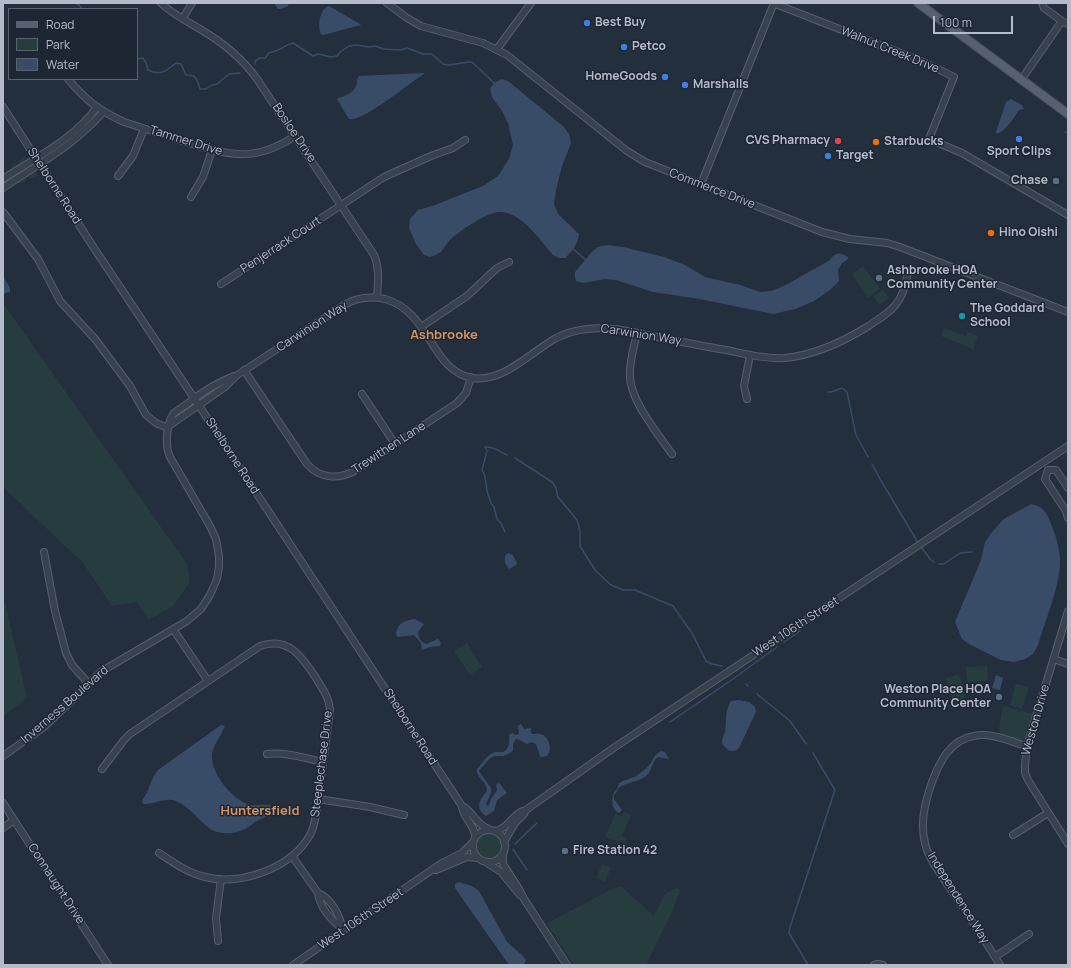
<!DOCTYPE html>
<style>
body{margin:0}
#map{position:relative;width:1071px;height:968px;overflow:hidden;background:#242f3e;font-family:Manrope,sans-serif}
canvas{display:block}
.frame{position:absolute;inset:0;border:4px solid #b4bcc9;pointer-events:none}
.legend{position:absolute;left:8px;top:8px;width:130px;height:72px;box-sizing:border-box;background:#1d2633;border:1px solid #59626f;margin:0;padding:5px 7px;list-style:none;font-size:12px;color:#b4bcc9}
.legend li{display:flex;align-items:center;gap:8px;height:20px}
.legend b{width:20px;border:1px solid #59626f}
.scale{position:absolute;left:933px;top:16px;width:80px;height:18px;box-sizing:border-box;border:2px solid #b4bcc9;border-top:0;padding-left:5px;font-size:12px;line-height:14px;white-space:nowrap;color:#b4bcc9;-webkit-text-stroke:3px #1d2633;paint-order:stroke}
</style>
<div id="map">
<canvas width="1071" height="968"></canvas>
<div class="frame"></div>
<ul class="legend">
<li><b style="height:5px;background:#56606e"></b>Road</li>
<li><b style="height:11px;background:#263c3f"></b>Park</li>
<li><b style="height:11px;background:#394c67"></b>Water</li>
</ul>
<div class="scale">100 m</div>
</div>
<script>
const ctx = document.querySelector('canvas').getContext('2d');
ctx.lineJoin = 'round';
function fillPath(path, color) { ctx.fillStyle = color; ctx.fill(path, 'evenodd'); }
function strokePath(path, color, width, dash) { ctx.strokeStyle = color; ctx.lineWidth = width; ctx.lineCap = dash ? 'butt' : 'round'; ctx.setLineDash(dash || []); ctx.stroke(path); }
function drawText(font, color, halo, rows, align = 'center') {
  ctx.font = font + ' Manrope,sans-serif'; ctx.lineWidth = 3; ctx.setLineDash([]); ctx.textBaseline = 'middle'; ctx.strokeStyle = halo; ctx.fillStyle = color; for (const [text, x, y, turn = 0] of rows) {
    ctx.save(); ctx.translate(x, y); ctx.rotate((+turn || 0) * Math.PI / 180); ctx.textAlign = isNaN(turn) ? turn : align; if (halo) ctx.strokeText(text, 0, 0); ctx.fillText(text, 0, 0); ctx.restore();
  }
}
fillPath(new Path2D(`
 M 25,156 L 26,159 L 24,163 L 3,177 L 15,163 L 18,164 L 20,163 L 19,160 Z
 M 31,173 L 36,173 L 39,175 L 30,179 L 29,177 L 26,177 L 26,181 L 15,185 L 3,193 L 4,191 Z
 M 863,266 L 880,289 L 868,298 L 852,274 Z
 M 883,290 L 889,298 L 880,305 L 873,296 Z
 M 3,303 L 187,564 L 190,582 L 173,606 L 149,620 L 137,602 L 112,606 L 83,563 L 3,487 Z
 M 944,328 L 966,336 L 968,332 L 978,336 L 973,349 L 941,336 Z
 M 3,594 L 27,698 L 3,716 Z
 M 467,643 L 482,667 L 470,675 L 454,651 Z
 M 987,666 L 988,681 L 967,682 L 966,667 Z
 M 959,674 L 967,702 L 954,706 L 946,678 Z
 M 1016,684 L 1029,687 L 1022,709 L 1010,705 Z
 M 1003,706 L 1033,714 L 1027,737 L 1022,740 L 1000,734 L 999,729 Z
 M 624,812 L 631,815 L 622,836 L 627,838 L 626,842 L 620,840 L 619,842 L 605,837 L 615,814 L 622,816 Z
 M477 846a12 12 0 1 1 24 0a12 12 0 1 1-24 0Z
 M 602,864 L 611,868 L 605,882 L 596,878 Z
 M 621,886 L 654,916 L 665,894 L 676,888 L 680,890 L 673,910 L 646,965 L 574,965 L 547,924 C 559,916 571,911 584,904 C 596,898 607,889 621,886 Z`), '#263c3f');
fillPath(new Path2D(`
 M 274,3 L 289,3 L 288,6 L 281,9 L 278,9 Z
 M 329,6 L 360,24 L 361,25 L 323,35 L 321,34 C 317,26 320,8 329,6 Z
 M 425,73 C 411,82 363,122 349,119 L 337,99 C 344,96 354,93 356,86 C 358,81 356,80 359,76 Z
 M 502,79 L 508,81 L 564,127 L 569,134 L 571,143 L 562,166 L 556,190 L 554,205 L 559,215 L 579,234 C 578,243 572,252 565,258 L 559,258 L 553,255 C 540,240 521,211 499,212 C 485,213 464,229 453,237 C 448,241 445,247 441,252 C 438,254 433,256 430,257 L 424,255 L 416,244 L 409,228 L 410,219 L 418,210 L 435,205 L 483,186 L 498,176 L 509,159 L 513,145 L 508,123 L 502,111 L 492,97 L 490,89 L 494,83 Z
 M 1011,99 L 1022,105 L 1024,109 L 1019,110 C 1013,119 1007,129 997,134 L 996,132 L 1006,102 Z
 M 607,245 L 623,247 L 664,257 L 685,265 L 705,277 L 740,285 L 760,292 L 771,291 L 784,286 L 830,260 C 835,252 840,252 848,257 L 848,259 L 842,263 L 838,270 L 839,281 L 830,290 L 814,301 L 795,309 L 773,314 L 700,299 L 653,292 L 616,280 L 605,279 L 583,283 L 576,281 L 575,277 L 575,272 L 591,253 L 597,247 Z
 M 3,276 L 10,288 L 10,292 L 3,294 Z
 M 1031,504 C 1043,506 1047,513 1051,524 C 1056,536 1060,549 1060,562 C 1060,586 1045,621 1038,645 L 1033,654 L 1025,659 L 1014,662 L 1001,660 L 971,645 L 962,639 L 955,622 L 981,560 L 985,542 L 992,532 L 1004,519 Z
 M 508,553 L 513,555 L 517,563 L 516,565 L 509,569 L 505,563 L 505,556 Z
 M 415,619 L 424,624 L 418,632 C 418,637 421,642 426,644 L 438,639 L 441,643 L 440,646 L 430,647 L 422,650 L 421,643 L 414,635 L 398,637 L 396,635 C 396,624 405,620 415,619 Z
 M 996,675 L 1003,678 L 1000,690 L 992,688 Z
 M 738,700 L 749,702 L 755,707 L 756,712 L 739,748 L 735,751 L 730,751 C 727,749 723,746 722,742 C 722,739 724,735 725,732 C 727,719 724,713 731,701 Z
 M 521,724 L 524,729 L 531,728 L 531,732 L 532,734 C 535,734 539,733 543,735 C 550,739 552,750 547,756 L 541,757 L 540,756 L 536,744 L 532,742 L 527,744 L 520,740 L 516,739 L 513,744 L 513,751 L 504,756 L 495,756 L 490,758 L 479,771 L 491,788 L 491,793 L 486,804 L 487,806 L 489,805 L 491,799 L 497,790 L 496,786 L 498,783 L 500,784 L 507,793 L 497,800 L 494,811 L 486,816 C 474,808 480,800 487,791 C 487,780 476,779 477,769 C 482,764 486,756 493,753 C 496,751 499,753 503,752 C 509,750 510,741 509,735 L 512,733 L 516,735 L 519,734 L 518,726 Z
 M 221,725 L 225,726 C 221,736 214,743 212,754 C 210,772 231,798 247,804 C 255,807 264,803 271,806 C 272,814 262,819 255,822 C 252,824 249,827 245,829 C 235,834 222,835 212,830 C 199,822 191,807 176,801 C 163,797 155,805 143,804 L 142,800 C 150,791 150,779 158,770 Z
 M 661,751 L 665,752 L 669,759 L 658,757 C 652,761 652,771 646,776 C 637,783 622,782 617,790 L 619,783 C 625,779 633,779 639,774 C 643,771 648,767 651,763 C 654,757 655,754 661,751 Z
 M 614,794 L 614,799 L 622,810 L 619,813 L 617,812 C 612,808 611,800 614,794 Z
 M 459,882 L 472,886 L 479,891 L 507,942 L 522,955 L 526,960 L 524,965 L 509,965 L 455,888 L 455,884 Z`), '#394c67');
strokePath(new Path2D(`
 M 75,3 L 79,5 L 82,9
 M 137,59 L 143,58 L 146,63 L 148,70 C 161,76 166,71 176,63 L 181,64 L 186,75 L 194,76 L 197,80 L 200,89 L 206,89 L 212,85 L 217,84 L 229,74 L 240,73
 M 255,64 L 255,61 L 260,58 L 265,58 L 269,53 C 281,51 282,46 293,43 L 313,56 L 318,54 L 331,57 L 337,56 L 340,52 L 349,46 L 356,45 L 369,47 L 375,46 L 383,49 L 400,50 L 407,48 L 423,54 L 432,54 L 443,64 L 448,65 L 469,62 L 472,62 L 494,83
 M 1065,132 L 1068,134
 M 573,249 L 586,260
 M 828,392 L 831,392 L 842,388 L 847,392 L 856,435 L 868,457
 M 515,458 L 552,482 L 556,488 L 558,497 L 577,520 L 580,531 L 580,546 L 595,570 L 611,585 L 623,590 L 635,590 L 673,606 L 692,633 L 706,661 L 712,664 L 722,666
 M 872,464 L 881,481 L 883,484 L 917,541
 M 505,532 L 501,523 L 497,519 L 494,507 L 491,503 L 487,491 L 485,476 L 482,470 L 487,451 L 485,447 C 495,446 499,452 507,455
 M 922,548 L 930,559 L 934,562
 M 939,564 L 944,564 L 960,553 L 972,552
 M 784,642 L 800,631
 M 746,684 L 748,686
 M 757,694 L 790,721 L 806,744
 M 670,722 L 730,681 L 777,647
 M 614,794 L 617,790
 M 515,844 L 537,823
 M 513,849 L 527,870
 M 808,965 L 789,933 L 790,927 L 835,790 L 813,753`), '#394c67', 1.5);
const minor = new Path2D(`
 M 161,3 C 173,15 189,22 203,31 C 225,44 242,58 257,79 L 374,255 C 380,269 378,282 377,297
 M 387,3 L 407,18 L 421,26 L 483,43 L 507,55 L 627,151 L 645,162 L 822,232 L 850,239 L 887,243 L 900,247 L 1068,312
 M 773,3 L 926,63 L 954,77 L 929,139 L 962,153 L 1068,215
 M 1042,3 L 1044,8 L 1062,21
 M 183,18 L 192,3
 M 497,49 L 531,3
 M 68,79 C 85,100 100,111 124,122 C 146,129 167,136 189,143 C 232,156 256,162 295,136
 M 1021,80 L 1062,21 L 1068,24
 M 3,107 L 94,248 L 194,398 L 462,806 C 462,818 476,825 475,838
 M 118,176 L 133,156 L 144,129
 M 3,179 C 32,160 77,137 96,108
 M 701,184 L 774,3
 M 3,188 C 38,164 75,145 103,112
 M 191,197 L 203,177 L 212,150
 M 3,212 L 38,259 L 60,301 L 95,339 L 130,386 L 146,415 L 156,423 L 168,428
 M 221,284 L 384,177 L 431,156 L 453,148 L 465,140
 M 421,327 L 467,296 L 497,268 L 509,262
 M 637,333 C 634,347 629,362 630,376 C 630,400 658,434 672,454
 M 244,370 L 307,464 C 320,479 339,480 356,470 L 457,403 L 466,393 L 471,377
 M 362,394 L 395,444
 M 747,399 L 744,386 L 750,355
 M 170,425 L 225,387 L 236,376 L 344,305 C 356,298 371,296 385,299 C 431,312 430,370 472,378 C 503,383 531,352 556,338 C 566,333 577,330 587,329 C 609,326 632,332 652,336 C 677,341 702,346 726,350 C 745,354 765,359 785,358 C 815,355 841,343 867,327 C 893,310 903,304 908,272
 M 1048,470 L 1045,479 L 1066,511 L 1068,518
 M 1048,470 L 1056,470 L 1068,488
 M 44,552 L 55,611 L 66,653 L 72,665 L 89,684
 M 1068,611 L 1027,746 L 1025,764 L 1025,773 L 1028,780 L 1068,844
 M 173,629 L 208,681
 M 1054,659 L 1068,664
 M 267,754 C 287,752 304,758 323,762
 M 3,756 L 44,727 L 102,671 L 187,621 L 201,609 L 210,595 L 217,579 L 219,567 L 219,556 L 216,539 L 210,526 L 170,457 C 165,446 166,423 174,413 C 178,410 183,407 187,404 C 202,392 216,383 234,376
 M 102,769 L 124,740 L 130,734 L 260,646 C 289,636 302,657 316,678 C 322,688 329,697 330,709 C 327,737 323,764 319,791 C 317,805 317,820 311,833 C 293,868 241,886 205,877 C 188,873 174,863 159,853
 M 318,799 L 370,807 L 404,815
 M 3,803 L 108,965
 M 462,806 C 473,811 476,825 489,829
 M 3,828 L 14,820
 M473 846a16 16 0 1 1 32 0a16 16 0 1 1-32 0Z
 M 494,831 C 508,830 512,813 526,810
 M 1013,835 L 1048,813
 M 504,842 L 515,823 L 524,814 L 526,810 L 540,800 L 615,747 L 1068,446
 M 503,854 L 503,864 L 519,889 L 524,899 L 567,965
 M 292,856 L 318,893 C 320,908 332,921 344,930
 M 487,863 L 501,872 L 520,895
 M 436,870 L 467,857 L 477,858
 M 318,893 C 332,899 340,916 343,930
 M 218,941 L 216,918 L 221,879
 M 995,957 L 1029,934
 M 293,965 L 442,863 L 462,853 L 473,842
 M 874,965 L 878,964 L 883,965
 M 1000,965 C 985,941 970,917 954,894 C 945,880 933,866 927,850 C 919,827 924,805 932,782 C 940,761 950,740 974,736 C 992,732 1011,742 1027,746`);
const major = new Path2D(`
 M 918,3 L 1068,114`);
strokePath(minor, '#565f6c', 8);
strokePath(major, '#414a57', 10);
strokePath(minor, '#38414e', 6);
strokePath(major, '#56606e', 8);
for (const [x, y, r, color] of [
 [587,23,4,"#3f7fe0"],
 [624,47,4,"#3f7fe0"],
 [665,77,4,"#3f7fe0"],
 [685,85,4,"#3f7fe0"],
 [1019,139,4,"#3f7fe0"],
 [838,141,4,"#e0444e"],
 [876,142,4,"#e8710a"],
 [828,156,4,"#3f7fe0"],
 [1056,181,4,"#5c6f8a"],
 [991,233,4,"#e8710a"],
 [879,278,4,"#5c6f8a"],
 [962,316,4,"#0f9aa8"],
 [999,697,4,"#5c6f8a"],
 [565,851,4,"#5c6f8a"]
]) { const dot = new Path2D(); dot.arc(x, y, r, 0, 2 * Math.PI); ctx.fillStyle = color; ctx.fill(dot); strokePath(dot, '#1d2633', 1.5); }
drawText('bold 12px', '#b4bcc9', '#1d2633', [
 ["Best Buy",595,23],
 ["Petco",632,47],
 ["HomeGoods",657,77,"right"],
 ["Marshalls",693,85],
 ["CVS Pharmacy",830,141,"right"],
 ["Starbucks",884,142],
 ["Sport Clips",1019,152,"center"],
 ["Target",836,156],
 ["Chase",1048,181,"right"],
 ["Hino Oishi",999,233],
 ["Ashbrooke HOA",887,271],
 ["Community Center",887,285],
 ["The Goddard",970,309],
 ["School",970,323],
 ["Weston Place HOA",991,690,"right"],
 ["Community Center",991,704,"right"],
 ["Fire Station 42",573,851]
], 'left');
drawText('12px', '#b4bcc9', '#1d2633', [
 ["Walnut Creek Drive",890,50,22],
 ["Bosloe Drive",294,133,56],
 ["Tammer Drive",186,141,17],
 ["Shelborne Road",54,186,57],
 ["Commerce Drive",712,189,21],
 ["Penjerrack Court",281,245,-33],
 ["Carwinion Way",312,327,-33],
 ["Carwinion Way",641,335,9],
 ["Trewithen Lane",389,448,-33],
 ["Shelborne Road",232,456,57],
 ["West 106th Street",796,627,-33],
 ["Inverness Boulevard",65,705,-41],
 ["Weston Drive",1036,720,-74],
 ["Shelborne Road",410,727,57],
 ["Steeplechase Drive",322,764,-83],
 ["Connaught Drive",56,884,57],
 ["Independence Way",958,898,58],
 ["West 106th Street",361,919,-34]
]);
drawText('bold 13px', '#d59563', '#1d2633', [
 ["Ashbrooke",444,335],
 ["Huntersfield",260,811]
]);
</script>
